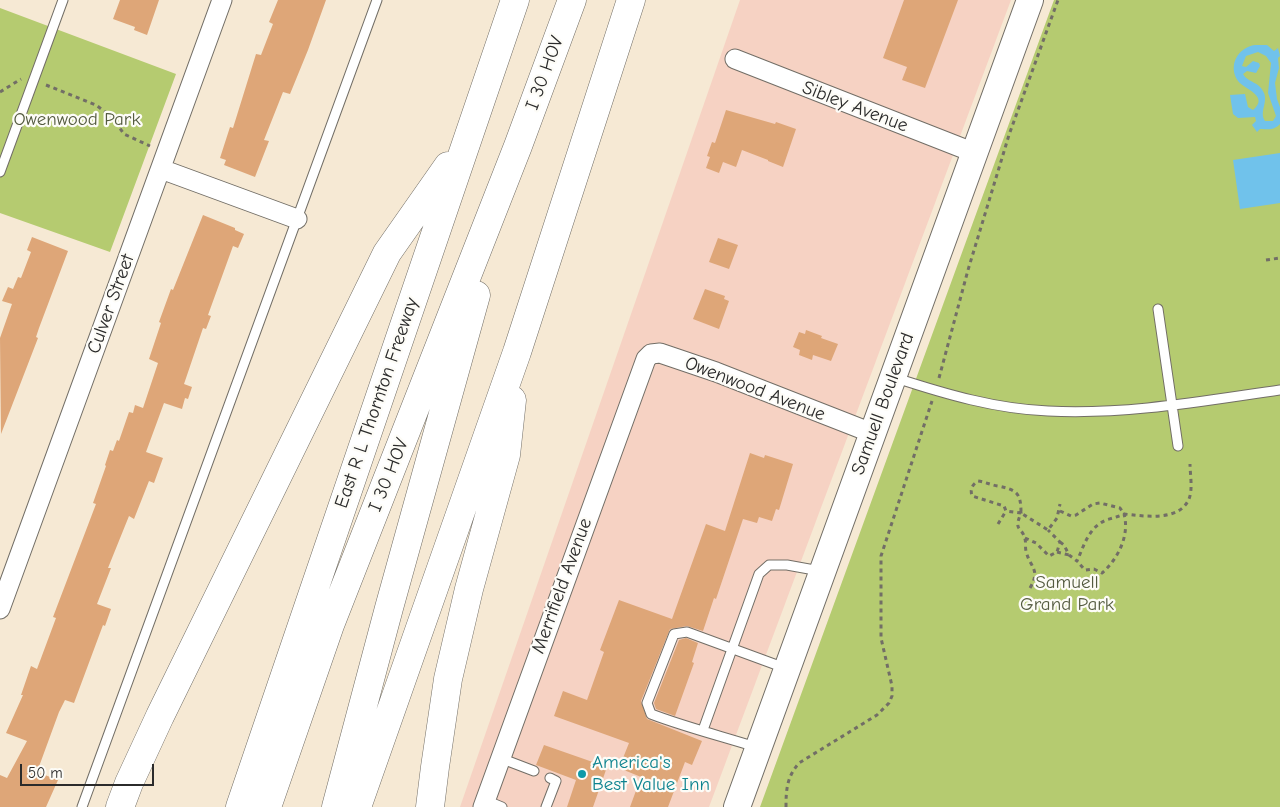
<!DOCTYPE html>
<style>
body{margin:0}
#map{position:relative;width:1280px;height:807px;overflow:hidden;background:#f6e9d4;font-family:"Comic Neue",sans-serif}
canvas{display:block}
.scale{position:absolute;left:20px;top:764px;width:134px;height:22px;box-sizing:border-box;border:2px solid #2b2b2b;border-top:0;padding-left:6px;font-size:15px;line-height:18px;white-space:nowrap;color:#2b2b2b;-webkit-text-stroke:4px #fdfcf7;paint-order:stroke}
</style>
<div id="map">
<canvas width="1280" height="807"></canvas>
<div class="scale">50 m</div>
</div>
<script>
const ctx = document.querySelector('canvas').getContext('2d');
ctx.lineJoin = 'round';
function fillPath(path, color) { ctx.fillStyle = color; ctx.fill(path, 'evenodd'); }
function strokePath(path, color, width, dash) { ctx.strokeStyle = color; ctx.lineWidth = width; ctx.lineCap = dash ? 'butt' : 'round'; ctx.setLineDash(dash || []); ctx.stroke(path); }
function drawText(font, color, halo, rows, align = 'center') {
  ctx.font = font + ' "Comic Neue",sans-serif'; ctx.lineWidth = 4.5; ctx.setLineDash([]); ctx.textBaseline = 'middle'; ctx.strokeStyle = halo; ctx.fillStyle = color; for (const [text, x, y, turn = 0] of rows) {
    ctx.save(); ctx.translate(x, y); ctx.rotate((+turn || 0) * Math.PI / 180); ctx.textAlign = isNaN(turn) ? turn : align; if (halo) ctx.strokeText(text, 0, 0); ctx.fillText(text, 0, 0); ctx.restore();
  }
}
fillPath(new Path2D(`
 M 740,0 L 1011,0 L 709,807 L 460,807 Z`), '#f6d2c3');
fillPath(new Path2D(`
 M 1054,0 L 1280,0 L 1280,807 L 760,807 Z
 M 0,8 L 176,74 L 110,252 L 0,213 Z`), '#b5cb70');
fillPath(new Path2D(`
 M 1255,45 L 1267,45 L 1274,51 L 1278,48 L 1280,56 L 1278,58 L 1279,68 L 1275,83 L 1277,99 L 1280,107 L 1280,124 C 1273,131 1269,129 1260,129 L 1257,132 L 1252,125 L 1256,121 L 1255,117 L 1238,118 L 1233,114 L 1230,95 L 1245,94 L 1248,107 L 1253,110 C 1270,96 1244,89 1238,81 C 1227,65 1239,47 1255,45 ZM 1258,52 L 1266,56 L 1271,63 L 1268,93 L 1276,116 L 1273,121 L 1265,121 C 1259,112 1268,103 1264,93 C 1259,81 1248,83 1243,74 L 1247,71 L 1256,73 L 1260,66 L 1259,63 L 1253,61 L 1246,67 L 1242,66 L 1246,56 Z
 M 1280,153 L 1280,203 L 1240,209 L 1233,160 Z`), '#70c2eb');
fillPath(new Path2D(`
 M 120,0 L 159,0 L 147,35 L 134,30 L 135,27 L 113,19 Z
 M 278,0 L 326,0 L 308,50 L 290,94 L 283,92 L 264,140 L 269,141 L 255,177 L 224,165 L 226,160 L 220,158 L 230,127 L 233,128 L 256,54 L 261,55 L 273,24 L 269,22 Z
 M 904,0 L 958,0 L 925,88 L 902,80 L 907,67 L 883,58 Z
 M 726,110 L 775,124 L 776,122 L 796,129 L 783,167 L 768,161 L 768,160 L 742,150 L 736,167 L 723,162 L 719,173 L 706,168 L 710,157 L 707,156 L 712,142 L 715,143 Z
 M 203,215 L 235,228 L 235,230 L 244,234 L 238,248 L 233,246 L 208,315 L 211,316 L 206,329 L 203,328 L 184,384 L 192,387 L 188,399 L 185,398 L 182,409 L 164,403 L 146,452 L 163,458 L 154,483 L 149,481 L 134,519 L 129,516 L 108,568 L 111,568 L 97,604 L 111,609 L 105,626 L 103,625 L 74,703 L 65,700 L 59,712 L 37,772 L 58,780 L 46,807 L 0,807 L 0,775 L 7,778 L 27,741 L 6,733 L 23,695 L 21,695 L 31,666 L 37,669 L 56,618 L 53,617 L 96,504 L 93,503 L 106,466 L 105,465 L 110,450 L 113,451 L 117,440 L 119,441 L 129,412 L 133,413 L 135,405 L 143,408 L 158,363 L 149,359 L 161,323 L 159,322 L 171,289 L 173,290 Z
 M 32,237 L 68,251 L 39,328 L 36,337 L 38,338 L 1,434 L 0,338 L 12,304 L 2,301 L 8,287 L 13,289 L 18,277 L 21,278 L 31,252 L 27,250 Z
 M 718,238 L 738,245 L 729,269 L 709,262 Z
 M 705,289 L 725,296 L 724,299 L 729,301 L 719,329 L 693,319 Z
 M 806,330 L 822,336 L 821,338 L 838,344 L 831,361 L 813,355 L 812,360 L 799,355 L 800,350 L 793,347 L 799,332 L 805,334 Z
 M 750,453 L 764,458 L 765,455 L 793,464 L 779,510 L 776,509 L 772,521 L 759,517 L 757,523 L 743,519 L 716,599 L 714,598 L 703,631 L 687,626 L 670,629 L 641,701 L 647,719 L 702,741 L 692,765 L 685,762 L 668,807 L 630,807 L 641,777 L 619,768 L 629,743 L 554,716 L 563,691 L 587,700 L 604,652 L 600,650 L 619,600 L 672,619 L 706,524 L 725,531 Z
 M 686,638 L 698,643 L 692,662 L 694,663 L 675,716 L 656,709 L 654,703 L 679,640 Z
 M 544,745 L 607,767 L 593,807 L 567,807 L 576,780 L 536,765 Z`), '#dea678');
const service = new Path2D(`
 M 0,172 L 63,0
 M 1158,309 L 1178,446
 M 896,378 C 945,394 996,409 1048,411 C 1126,415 1203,401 1280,390
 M 703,730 L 759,574 L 769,565 L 787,565 L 820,571
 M 756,747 C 721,736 685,727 651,714 L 647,703 L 674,634 L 687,632 L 785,668
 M 500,758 L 534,771
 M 485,800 L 502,807
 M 82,807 L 377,0
 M 546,807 L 556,781 L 550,778`);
const minor = new Path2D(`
 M 735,59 L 975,153
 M 161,169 L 297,219
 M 0,609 L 222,0
 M 483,807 L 646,359 L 651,354 L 660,353 L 716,372 L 872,433`);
const secondary = new Path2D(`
 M 737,807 L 1030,0`);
const motorway = new Path2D(`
 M 120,807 L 129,783 L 160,716 L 387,253 L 448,166
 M 240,807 L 515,0
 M 267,807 L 330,625 L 518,146 L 572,0
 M 336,807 L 389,608 L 476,295
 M 357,807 L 517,352 L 631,0
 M 430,807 L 435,767 L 448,679 L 469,589 L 506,455 L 512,400`);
strokePath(service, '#726e66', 11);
strokePath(minor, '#726e66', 21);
strokePath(secondary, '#726e66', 28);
strokePath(motorway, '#726e66', 29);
strokePath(new Path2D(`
 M 46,85 L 96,105 L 112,117 L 124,134 L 150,146
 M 0,92 L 21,79
 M 1266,260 L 1280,258
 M 939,378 L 968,270 L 1009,135 L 1058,0
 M 1060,511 L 1071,516 L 1076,515 L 1093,504 L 1100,503 L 1120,508 L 1124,514 C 1144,516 1179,522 1189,499 C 1193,489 1190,474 1190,464
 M 998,524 L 1006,511
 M 1025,538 L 1036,543 L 1049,556 L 1057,552 L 1060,542 L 1048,530
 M 1060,542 L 1064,545 L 1069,555 L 1077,561 C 1084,546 1088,528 1106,520 C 1112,518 1118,517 1124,514 C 1130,535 1118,559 1102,573 L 1094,569 L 1085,570 L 1077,561
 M 1057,552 L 1069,555
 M 1030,588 C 1041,569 1030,568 1026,551 C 1025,547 1026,542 1025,539 C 1022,526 1013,532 1021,513 L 1006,511 L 1004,506 L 972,496 C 970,489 972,485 978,481 C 985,482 991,485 998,486 C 1017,490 1021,493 1021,513 L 1048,530 L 1057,518 L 1060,504
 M 786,807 C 786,789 787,777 799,763 L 877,715 L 889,703 L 892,696 L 892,686 L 881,638 L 881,556 L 932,401`), '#726e66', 3, [4, 4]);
strokePath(service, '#fff', 9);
strokePath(minor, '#fff', 19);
strokePath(secondary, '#fff', 26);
strokePath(motorway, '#fff', 28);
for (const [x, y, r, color] of [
 [582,774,5,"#0f9aa8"]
]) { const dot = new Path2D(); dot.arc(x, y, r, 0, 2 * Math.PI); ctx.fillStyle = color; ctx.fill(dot); strokePath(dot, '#fdfcf7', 2); }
drawText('19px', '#2b2b2b', '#fdfcf7', [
 ["I 30 HOV",545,73,-70],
 ["Sibley Avenue",855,107,21],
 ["Culver Street",111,304,-70],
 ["Owenwood Avenue",755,389,21],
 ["East R L Thornton Freeway",377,403,-71],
 ["Samuell Boulevard",883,404,-70],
 ["I 30 HOV",389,475,-68],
 ["Merrifield Avenue",562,586,-70]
]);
drawText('19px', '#545b40', '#fdfcf7', [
 ["Owenwood Park",77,120],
 ["Samuell",1067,583],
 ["Grand Park",1067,605]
]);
drawText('19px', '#0d838f', '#fdfcf7', [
 ["America's",592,763],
 ["Best Value Inn",592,785]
], 'left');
</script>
